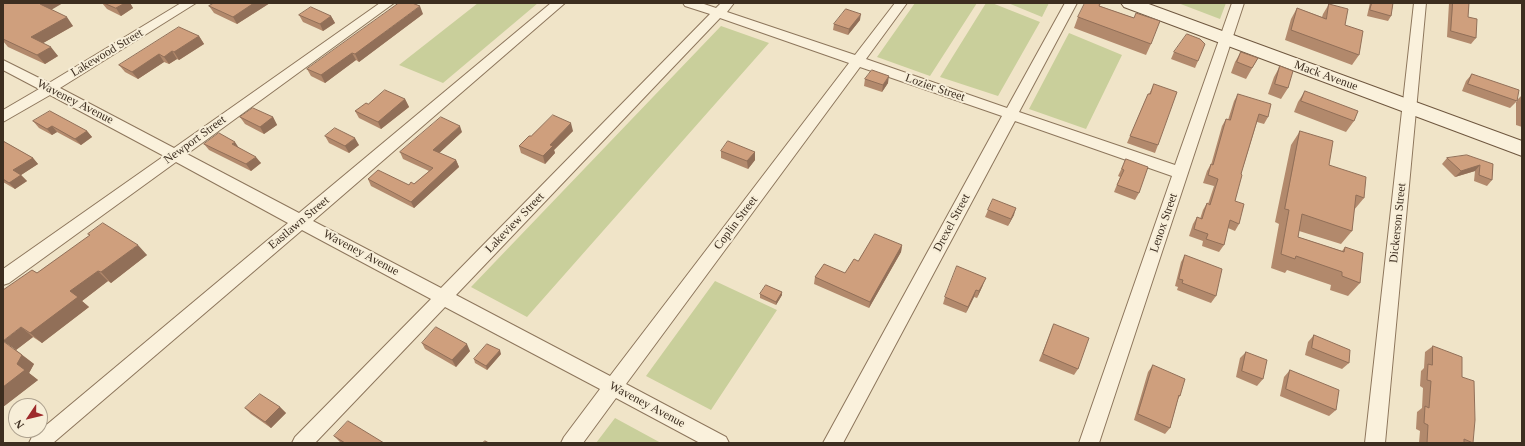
<!DOCTYPE html>
<style>
body{margin:0}
#map{position:relative;width:1525px;height:446px;overflow:hidden;background:#f0e4c8;font-family:Georgia,serif}
canvas{display:block}
.frame{position:absolute;inset:0;border:4px solid #3d2e20;pointer-events:none}
.north{position:absolute;left:8px;top:398px;width:40px;height:40px;box-sizing:border-box;background:#f7eed8;border:1px solid #ada18e;border-radius:50%;rotate:235deg;font-size:11px;font-weight:700;line-height:16px;text-align:center;color:#3d2e20}
.north::after{content:'';display:block;margin:auto;width:14px;height:18px;background:#9e2a2b;clip-path:polygon(50% 0,100% 100%,50% 72%,0 100%)}
</style>
<div id="map">
<canvas width="1525" height="446"></canvas>
<div class="frame"></div>
<div class="north">N</div>
</div>
<script>
const ctx = document.querySelector('canvas').getContext('2d');
ctx.lineJoin = 'round';
function fillPath(path, color) { ctx.fillStyle = color; ctx.fill(path, 'evenodd'); }
function strokePath(path, color, width, dash) { ctx.strokeStyle = color; ctx.lineWidth = width; ctx.lineCap = dash ? 'butt' : 'round'; ctx.setLineDash(dash || []); ctx.stroke(path); }
function drawText(font, color, halo, rows, align = 'center') {
  ctx.font = font + ' Georgia,serif'; ctx.lineWidth = 4; ctx.setLineDash([]); ctx.textBaseline = 'middle'; ctx.strokeStyle = halo; ctx.fillStyle = color; for (const [text, x, y, turn = 0] of rows) {
    ctx.save(); ctx.translate(x, y); ctx.rotate((+turn || 0) * Math.PI / 180); ctx.textAlign = isNaN(turn) ? turn : align; if (halo) ctx.strokeText(text, 0, 0); ctx.fillText(text, 0, 0); ctx.restore();
  }
}
fillPath(new Path2D(`
 M 478,3 L 538,3 L 443,83 L 399,65 Z
 M 915,3 L 977,3 L 930,76 L 877,57 Z
 M 986,3 L 992,3 L 1040,22 L 998,96 L 940,77 Z
 M 1008,3 L 1049,3 L 1042,17 Z
 M 1178,3 L 1226,3 L 1220,19 Z
 M 721,26 L 769,43 L 527,317 L 471,287 Z
 M 1069,33 L 1122,55 L 1086,129 L 1029,109 Z
 M 715,281 L 777,310 L 711,410 L 646,376 Z
 M 615,418 L 661,443 L 596,443 Z`), '#c9cf9b');
const street = new Path2D(`
 M 181,3 L 196,3 L 60,88 L 174,148 L 380,3 L 394,3 L 187,154 L 299,213 L 551,3 L 565,3 L 313,221 L 441,288 L 710,14 L 685,6 L 683,3 L 701,3 L 716,8 L 721,3 L 734,3 L 727,12 L 855,55 L 895,3 L 907,3 L 866,59 L 1007,108 L 1065,3 L 1077,3 L 1019,112 L 1175,165 L 1232,3 L 1244,3 L 1099,443 L 1079,443 L 1172,176 L 1015,121 L 843,443 L 823,443 L 1002,116 L 860,67 L 626,384 L 726,437 L 729,443 L 700,443 L 616,398 L 583,443 L 561,443 L 564,437 L 600,389 L 445,307 L 315,443 L 292,443 L 295,437 L 431,299 L 302,230 L 53,443 L 29,443 L 32,437 L 288,223 L 176,162 L 9,283 L 3,285 L 3,269 L 164,156 L 50,95 L 3,122 L 3,110 L 39,89 L 3,70 L 3,60 L 49,83 ZM 720,18 L 849,63 L 610,376 L 456,295 Z
 M 1414,3 L 1426,3 L 1385,443 L 1365,443 Z`);
const secondary = new Path2D(`
 M 1121,3 L 1146,3 L 1522,141 L 1522,156 L 1124,7 Z`);
strokePath(street, '#8d765c', 2);
strokePath(secondary, '#6f573f', 2);
fillPath(street, '#faf1dc');
fillPath(secondary, '#faf1dc');
fillPath(new Path2D(`
 M 3,3 L 51,10 L 73,26 L 43,43 L 58,56 L 45,64 L 8,47 L 3,41 Z
 M 102,3 L 130,3 L 133,8 L 121,16 L 107,9 Z
 M 214,3 L 270,3 L 237,24 L 214,13 L 209,6 Z
 M 1370,3 L 1393,3 L 1391,16 L 1388,21 L 1367,16 Z
 M 1449,3 L 1469,3 L 1468,17 L 1476,38 L 1471,44 L 1447,37 Z
 M 1329,4 L 1345,25 L 1359,55 L 1352,65 L 1285,40 L 1291,19 L 1297,8 L 1322,17 L 1323,14 Z
 M 1100,6 L 1134,18 L 1151,44 L 1146,55 L 1074,28 L 1078,17 Z
 M 423,14 L 359,62 L 356,60 L 325,83 L 311,76 L 307,69 Z
 M 299,15 L 331,16 L 335,23 L 323,31 L 303,22 Z
 M 860,20 L 848,35 L 833,30 L 834,24 Z
 M 199,36 L 204,44 L 179,60 L 177,59 L 169,64 L 164,62 L 138,79 L 125,72 L 119,65 Z
 M 1174,52 L 1198,61 L 1195,68 L 1171,59 Z
 M 1241,52 L 1258,58 L 1246,79 L 1231,73 L 1235,62 Z
 M 1280,66 L 1288,88 L 1281,99 L 1268,94 L 1274,77 Z
 M 1472,74 L 1517,101 L 1510,108 L 1462,91 L 1466,81 Z
 M 865,79 L 888,83 L 882,92 L 864,86 Z
 M 1154,84 L 1158,145 L 1155,153 L 1127,143 L 1145,101 L 1149,94 Z
 M 1305,91 L 1354,121 L 1346,132 L 1294,112 L 1298,102 Z
 M 1238,94 L 1268,117 L 1264,124 L 1257,122 L 1241,174 L 1235,201 L 1239,224 L 1235,231 L 1228,228 L 1224,245 L 1219,252 L 1202,246 L 1203,241 L 1189,236 L 1193,224 L 1197,217 L 1200,219 L 1203,210 L 1207,203 L 1208,204 L 1214,186 L 1203,183 L 1207,171 L 1211,164 L 1211,165 L 1222,126 L 1226,119 L 1228,120 L 1234,101 Z
 M 1522,95 L 1522,127 L 1516,125 L 1516,101 Z
 M 405,99 L 409,107 L 381,129 L 359,118 L 355,111 L 368,104 Z
 M 240,117 L 273,117 L 277,125 L 264,134 L 245,124 Z
 M 33,121 L 87,131 L 92,137 L 81,145 L 57,132 L 52,135 L 39,128 Z
 M 573,131 L 554,150 L 555,153 L 545,164 L 521,153 L 519,146 L 531,136 Z
 M 1300,131 L 1329,165 L 1364,198 L 1354,210 L 1352,231 L 1341,244 L 1299,231 L 1298,237 L 1342,251 L 1345,247 L 1360,283 L 1348,296 L 1330,290 L 1331,285 L 1287,270 L 1285,273 L 1271,268 L 1279,224 L 1275,222 L 1291,145 Z
 M 462,132 L 439,153 L 456,160 L 459,167 L 414,208 L 371,186 L 368,179 L 409,185 L 414,184 L 429,171 L 403,159 L 400,152 Z
 M 325,136 L 359,145 L 349,153 L 329,143 Z
 M 3,141 L 33,158 L 38,164 L 21,175 L 27,181 L 15,189 L 3,182 Z
 M 204,144 L 238,147 L 261,163 L 251,171 L 209,150 Z
 M 721,151 L 755,152 L 755,160 L 748,169 L 721,158 Z
 M 1447,158 L 1493,164 L 1492,180 L 1487,186 L 1474,181 L 1475,171 L 1455,177 L 1442,164 Z
 M 1126,159 L 1139,193 L 1135,200 L 1114,192 L 1120,177 L 1118,176 Z
 M 988,210 L 1014,215 L 1008,226 L 985,217 Z
 M 88,234 L 147,255 L 111,283 L 108,281 L 82,301 L 89,307 L 42,343 L 33,337 L 16,350 L 34,364 L 29,373 L 38,380 L 3,407 L 32,270 L 37,273 L 90,236 Z
 M 902,245 L 901,252 L 869,308 L 814,284 L 815,277 L 845,273 L 858,261 Z
 M 1185,255 L 1216,296 L 1211,303 L 1177,290 L 1178,287 L 1175,286 L 1181,262 Z
 M 983,285 L 977,298 L 974,297 L 966,313 L 943,304 L 945,297 Z
 M 760,294 L 782,295 L 776,305 L 760,298 Z
 M 1054,324 L 1078,369 L 1074,375 L 1039,361 Z
 M 1314,335 L 1349,363 L 1342,369 L 1305,355 L 1308,342 Z
 M 422,343 L 470,351 L 456,367 L 425,349 Z
 M 1433,346 L 1462,377 L 1473,443 L 1419,443 L 1420,431 L 1416,429 L 1417,412 L 1422,408 L 1423,388 L 1420,386 L 1421,371 L 1424,368 L 1425,352 Z
 M 1246,352 L 1263,379 L 1257,386 L 1236,377 L 1240,358 Z
 M 501,354 L 487,370 L 475,363 L 474,359 Z
 M 1153,365 L 1180,396 L 1178,399 L 1170,428 L 1165,434 L 1134,420 L 1148,372 Z
 M 1290,370 L 1336,410 L 1329,416 L 1280,396 L 1284,377 Z
 M 280,407 L 286,413 L 271,428 L 251,414 L 245,408 Z
 M 334,436 L 384,443 L 341,443 Z`), '#b2896c');
fillPath(new Path2D(`
 M 41,3 L 63,3 L 46,13 L 40,4 Z
 M 125,3 L 130,3 L 133,8 L 121,16 L 116,8 Z
 M 254,3 L 270,3 L 237,24 L 233,17 Z
 M 420,6 L 423,14 L 359,62 L 355,54 Z
 M 861,14 L 860,20 L 848,35 L 849,29 Z
 M 331,16 L 335,23 L 323,31 L 320,24 Z
 M 67,17 L 73,26 L 38,46 L 31,37 Z
 M 199,36 L 204,44 L 179,60 L 174,52 Z
 M 51,47 L 58,56 L 45,64 L 37,55 Z
 M 172,51 L 177,59 L 169,64 L 164,57 Z
 M 352,53 L 356,60 L 325,83 L 321,75 Z
 M 159,54 L 164,62 L 138,79 L 132,72 Z
 M 889,76 L 888,83 L 882,92 L 883,85 Z
 M 405,99 L 409,107 L 381,129 L 378,122 Z
 M 273,117 L 277,125 L 264,134 L 260,127 Z
 M 571,123 L 573,131 L 554,150 L 555,153 L 545,164 L 543,156 L 550,145 Z
 M 52,126 L 57,132 L 52,135 L 47,129 Z
 M 460,126 L 462,132 L 436,156 L 433,150 Z
 M 87,131 L 92,137 L 81,145 L 75,139 Z
 M 355,138 L 359,145 L 349,153 L 345,146 Z
 M 235,142 L 239,148 L 232,144 Z
 M 755,152 L 755,160 L 748,169 L 747,161 Z
 M 256,157 L 261,163 L 251,171 L 246,164 Z
 M 33,158 L 38,164 L 21,175 L 27,181 L 15,189 L 9,183 L 13,170 Z
 M 456,160 L 459,167 L 414,208 L 411,202 Z
 M 1480,165 L 1475,171 L 1455,177 L 1461,171 Z
 M 1016,208 L 1014,215 L 1008,226 L 1011,219 Z
 M 138,245 L 147,255 L 111,283 L 101,272 Z
 M 902,245 L 901,252 L 869,308 L 870,302 Z
 M 98,271 L 108,281 L 82,301 L 89,307 L 42,343 L 30,333 L 70,291 Z
 M 986,278 L 983,285 L 977,298 L 979,291 Z
 M 976,290 L 974,297 L 966,313 L 968,307 Z
 M 782,292 L 782,295 L 776,305 L 776,302 Z
 M 21,327 L 33,337 L 16,350 L 3,341 Z
 M 467,344 L 470,351 L 456,367 L 452,360 Z
 M 500,350 L 501,354 L 487,370 L 486,366 Z
 M 22,355 L 34,364 L 29,373 L 38,380 L 3,407 L 3,387 Z
 M 280,407 L 286,413 L 271,428 L 265,422 Z`), '#916f58');
const building = new Path2D(`
 M 3,3 L 41,3 L 40,4 L 67,17 L 31,37 L 51,47 L 37,55 L 3,39 L 3,37 L 4,37 L 3,36 Z
 M 104,3 L 125,3 L 116,8 Z
 M 214,3 L 254,3 L 233,17 L 209,6 Z
 M 399,3 L 412,3 L 420,6 L 355,54 L 352,53 L 321,75 L 307,69 Z
 M 1085,3 L 1096,3 L 1100,4 L 1099,6 L 1134,18 L 1136,13 L 1160,21 L 1151,44 L 1078,17 Z
 M 1372,3 L 1393,3 L 1391,16 L 1370,10 Z
 M 1453,3 L 1469,3 L 1468,17 L 1477,19 L 1476,38 L 1451,31 Z
 M 1329,4 L 1348,9 L 1345,25 L 1363,31 L 1359,55 L 1291,30 L 1297,8 L 1326,19 Z
 M 311,7 L 331,16 L 320,24 L 299,15 Z
 M 846,9 L 861,14 L 849,29 L 834,24 Z
 M 179,27 L 199,36 L 174,52 L 172,51 L 164,57 L 159,54 L 132,72 L 119,65 Z
 M 1187,34 L 1200,39 L 1205,44 L 1198,61 L 1174,52 Z
 M 1241,52 L 1258,58 L 1252,68 L 1237,62 Z
 M 1280,66 L 1293,71 L 1288,88 L 1275,84 Z
 M 872,70 L 889,76 L 883,85 L 865,79 Z
 M 1472,74 L 1519,90 L 1517,101 L 1468,84 Z
 M 1154,84 L 1177,92 L 1158,145 L 1130,136 L 1148,94 L 1150,94 Z
 M 385,90 L 405,99 L 378,122 L 355,111 L 366,103 L 368,104 Z
 M 1305,91 L 1358,111 L 1354,121 L 1301,101 Z
 M 1238,94 L 1271,104 L 1268,117 L 1259,114 L 1241,174 L 1242,175 L 1235,201 L 1244,204 L 1239,224 L 1230,220 L 1224,245 L 1206,239 L 1208,234 L 1194,229 L 1197,217 L 1202,219 L 1207,203 L 1210,205 L 1218,179 L 1208,175 L 1211,164 L 1213,165 L 1226,119 L 1230,120 Z
 M 253,108 L 273,117 L 260,127 L 240,117 Z
 M 50,111 L 87,131 L 75,139 L 52,126 L 47,129 L 33,121 Z
 M 553,115 L 571,123 L 550,145 L 553,146 L 543,156 L 519,146 L 529,136 L 531,136 Z
 M 441,117 L 460,126 L 433,150 L 456,160 L 411,202 L 368,179 L 378,170 L 409,185 L 411,182 L 414,184 L 433,168 L 400,152 Z
 M 335,128 L 355,138 L 345,146 L 325,136 Z
 M 1300,131 L 1333,141 L 1329,165 L 1366,177 L 1364,198 L 1356,195 L 1352,231 L 1302,214 L 1298,237 L 1344,252 L 1345,247 L 1363,253 L 1360,283 L 1342,276 L 1342,272 L 1296,256 L 1295,259 L 1281,254 L 1289,210 L 1285,209 Z
 M 219,133 L 235,142 L 232,144 L 256,157 L 246,164 L 204,144 Z
 M 3,141 L 33,158 L 13,170 L 21,175 L 9,183 L 3,179 Z
 M 728,141 L 755,152 L 747,161 L 721,151 Z
 M 1467,155 L 1493,164 L 1492,180 L 1479,175 L 1480,165 L 1461,171 L 1447,158 Z
 M 1126,159 L 1148,167 L 1139,193 L 1117,185 L 1124,170 L 1122,169 Z
 M 993,199 L 1016,208 L 1011,219 L 988,210 Z
 M 103,223 L 138,245 L 101,272 L 98,271 L 70,291 L 78,297 L 30,333 L 21,327 L 3,341 L 22,355 L 17,364 L 25,370 L 3,387 L 3,290 L 32,270 L 37,273 L 90,235 L 88,234 Z
 M 875,234 L 902,245 L 870,302 L 815,277 L 824,264 L 845,273 L 854,259 L 858,261 Z
 M 1185,255 L 1222,269 L 1216,296 L 1182,283 L 1183,280 L 1179,279 Z
 M 957,266 L 986,278 L 979,291 L 976,290 L 968,307 L 945,297 Z
 M 766,285 L 782,292 L 776,302 L 760,294 Z
 M 1054,324 L 1089,338 L 1078,369 L 1043,354 Z
 M 436,327 L 467,344 L 452,360 L 422,343 Z
 M 1314,335 L 1350,350 L 1349,363 L 1312,348 Z
 M 487,344 L 500,350 L 486,366 L 474,359 Z
 M 1433,346 L 1462,357 L 1462,377 L 1474,381 L 1475,420 L 1473,443 L 1464,439 L 1464,443 L 1427,443 L 1428,425 L 1424,423 L 1425,406 L 1429,408 L 1431,381 L 1427,380 L 1428,364 L 1432,365 Z
 M 1246,352 L 1267,360 L 1263,379 L 1242,371 Z
 M 1153,365 L 1185,379 L 1180,396 L 1179,395 L 1170,428 L 1138,414 Z
 M 1290,370 L 1339,390 L 1336,410 L 1286,389 Z
 M 260,394 L 280,407 L 265,422 L 245,408 Z
 M 348,421 L 384,443 L 345,443 L 334,436 Z
 M 485,441 L 489,443 L 483,443 Z`);
fillPath(building, '#cf9f7d');
strokePath(building, '#916f58', 1);
drawText('12px', '#3d2e20', '#f7eed8', [
 ["Lakewood Street",107,53,-31],
 ["Mack Avenue",1326,76,20],
 ["Lozier Street",935,88,19],
 ["Waveney Avenue",75,102,27],
 ["Newport Street",195,140,-36],
 ["Eastlawn Street",299,223,-40],
 ["Lakeview Street",515,223,-46],
 ["Coplin Street",736,223,-53],
 ["Drexel Street",952,223,-62],
 ["Lenox Street",1164,223,-71],
 ["Dickerson Street",1398,223,-84],
 ["Waveney Avenue",361,253,28],
 ["Waveney Avenue",647,405,28]
]);
</script>
